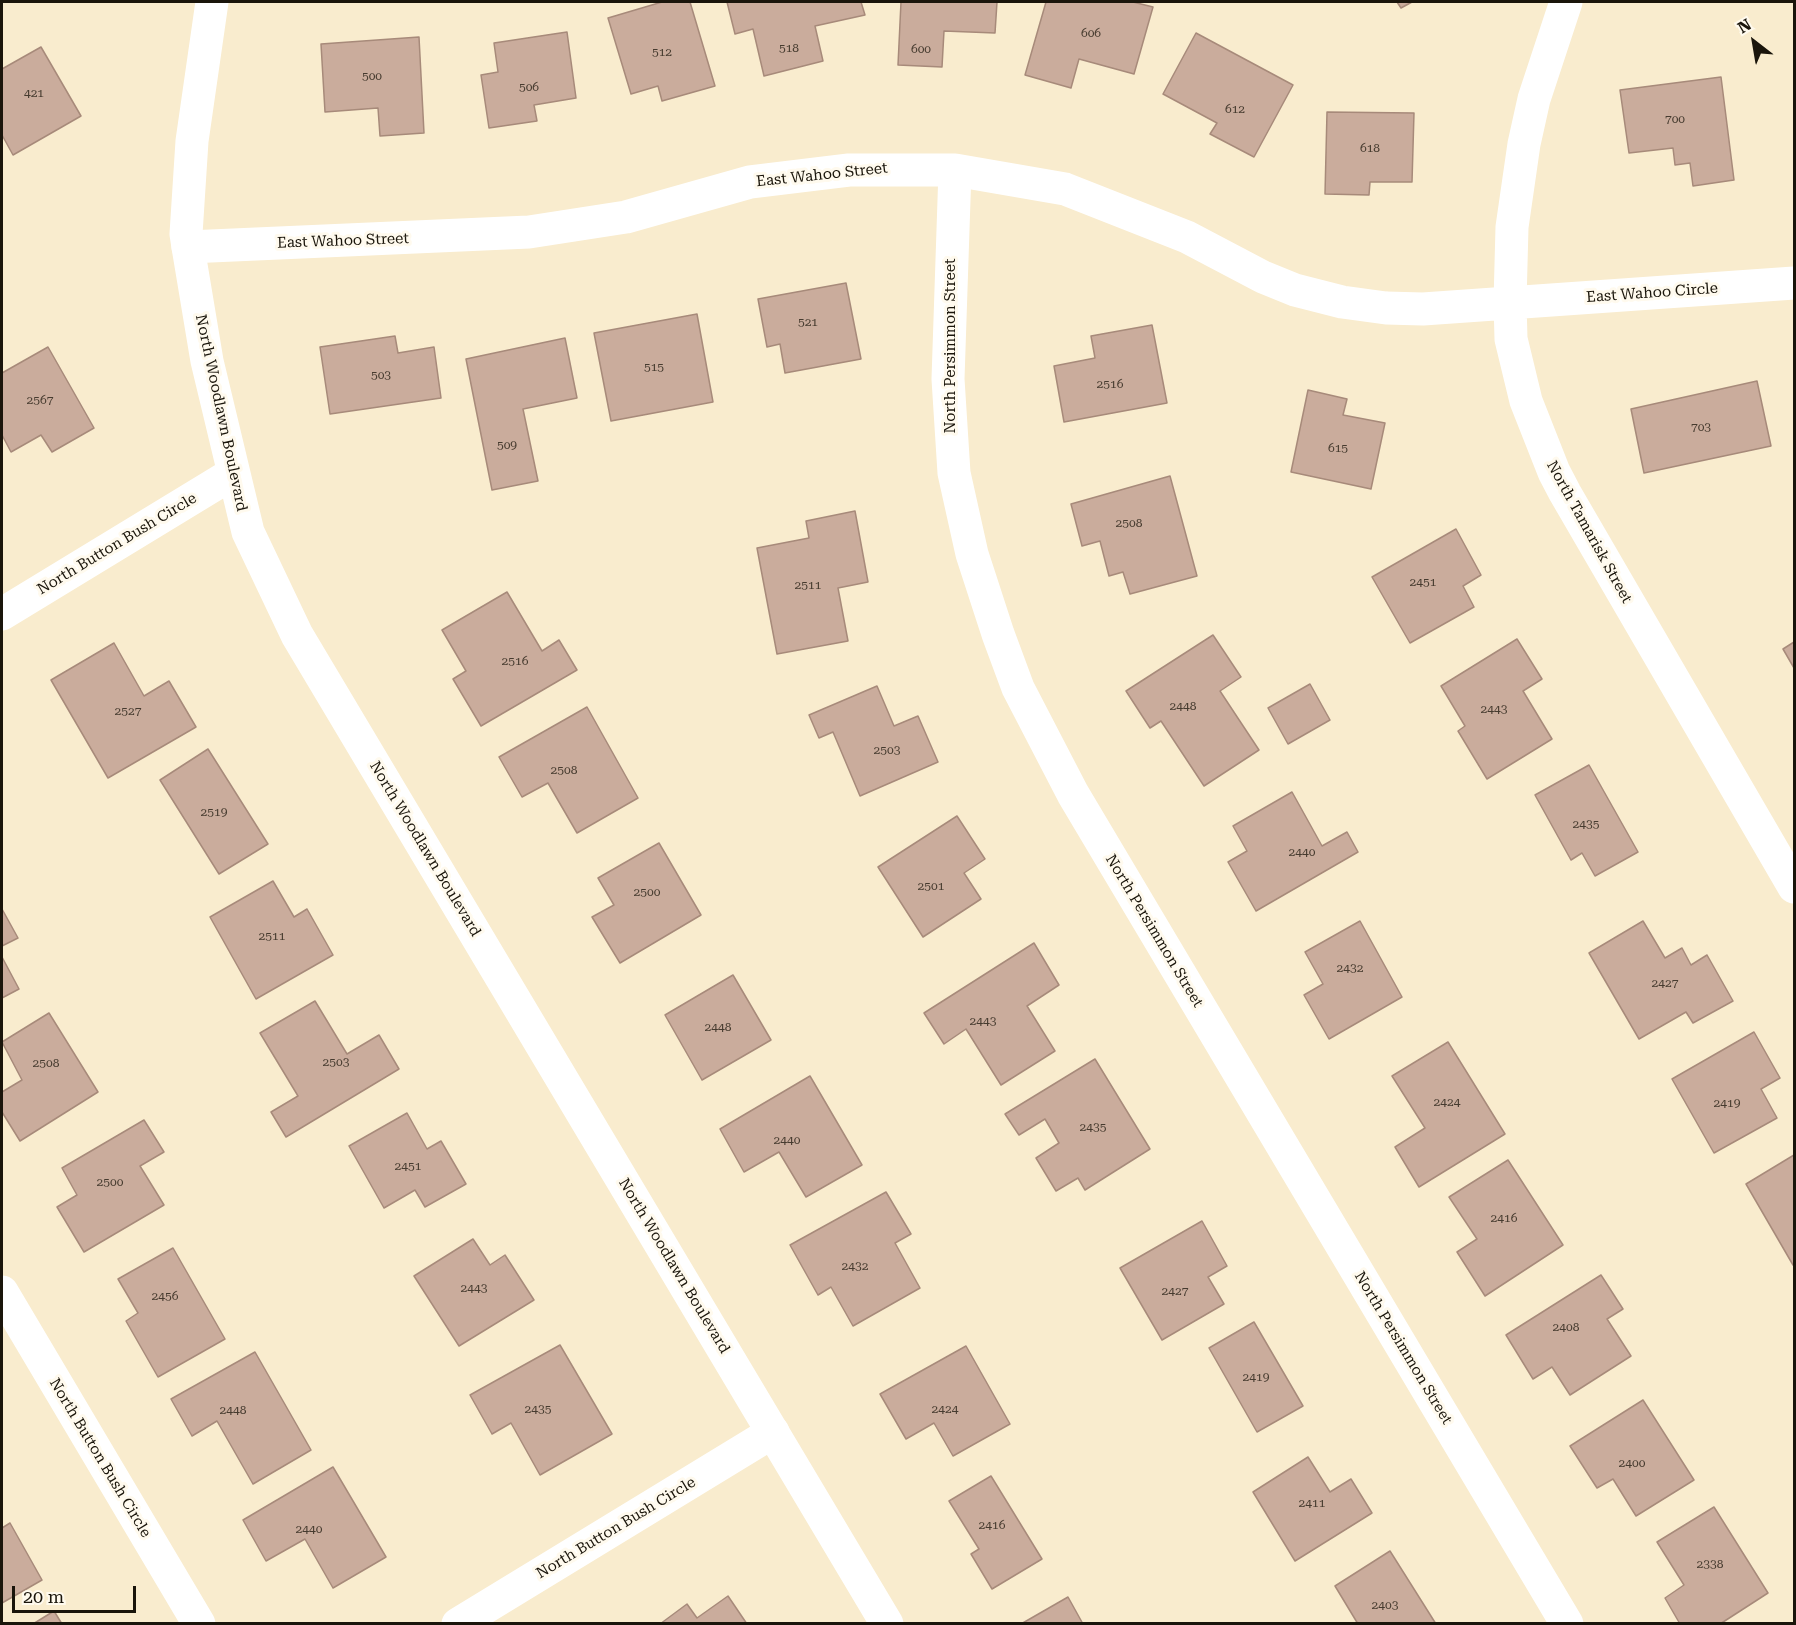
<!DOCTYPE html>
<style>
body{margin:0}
#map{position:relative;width:1796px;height:1625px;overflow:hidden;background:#f9ecce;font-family:"Roboto Serif",serif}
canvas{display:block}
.frame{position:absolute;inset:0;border:3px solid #1a150b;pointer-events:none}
.north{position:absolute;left:1724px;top:12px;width:60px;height:60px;-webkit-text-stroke:4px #fffaee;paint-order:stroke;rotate:329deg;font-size:16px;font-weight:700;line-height:24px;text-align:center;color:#1a150b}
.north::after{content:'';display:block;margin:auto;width:21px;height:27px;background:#1a150b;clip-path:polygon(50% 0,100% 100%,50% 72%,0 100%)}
.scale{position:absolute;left:12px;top:1586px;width:124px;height:27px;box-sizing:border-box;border:3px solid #1a150b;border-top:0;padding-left:8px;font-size:18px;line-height:21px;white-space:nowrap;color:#1a150b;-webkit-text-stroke:4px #fffaee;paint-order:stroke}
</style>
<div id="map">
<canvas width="1796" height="1625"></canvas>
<div class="frame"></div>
<div class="north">N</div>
<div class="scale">20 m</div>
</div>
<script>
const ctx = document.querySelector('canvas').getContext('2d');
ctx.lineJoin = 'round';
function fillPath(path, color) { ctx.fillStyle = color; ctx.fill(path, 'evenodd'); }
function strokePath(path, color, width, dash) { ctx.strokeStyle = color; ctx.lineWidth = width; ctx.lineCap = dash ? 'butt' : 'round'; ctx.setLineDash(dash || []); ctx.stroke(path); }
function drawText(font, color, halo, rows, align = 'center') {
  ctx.font = font + ' "Roboto Serif",serif'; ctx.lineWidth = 6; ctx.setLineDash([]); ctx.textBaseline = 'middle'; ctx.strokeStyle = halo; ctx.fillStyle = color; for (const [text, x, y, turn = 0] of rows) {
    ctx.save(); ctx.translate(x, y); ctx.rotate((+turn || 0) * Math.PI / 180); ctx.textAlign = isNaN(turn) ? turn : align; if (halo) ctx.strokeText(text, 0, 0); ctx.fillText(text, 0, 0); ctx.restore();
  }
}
const building = new Path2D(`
 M 662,2 L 690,2 L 715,86 L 662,101 L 658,86 L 631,94 L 608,18 Z
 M 727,2 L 861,2 L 865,15 L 815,26 L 823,61 L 764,76 L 753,29 L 735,34 Z
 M 901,2 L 997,2 L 995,33 L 944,31 L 942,67 L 898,65 Z
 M 1046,2 L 1133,2 L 1153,7 L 1134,74 L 1079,59 L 1071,88 L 1025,75 Z
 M 1397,2 L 1412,2 L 1401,8 Z
 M 567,32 L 576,98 L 534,105 L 537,121 L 489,128 L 481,75 L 498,72 L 494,43 Z
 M 1196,33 L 1293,85 L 1254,157 L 1210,134 L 1217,123 L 1163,94 Z
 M 419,37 L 424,133 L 380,136 L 378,108 L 325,112 L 321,44 Z
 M 41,47 L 81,116 L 13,155 L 2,135 L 2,69 Z
 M 1721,77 L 1734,180 L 1693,186 L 1690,163 L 1675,165 L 1673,148 L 1629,153 L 1620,90 Z
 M 1327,112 L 1414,113 L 1412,182 L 1370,182 L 1369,195 L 1325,194 Z
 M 846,283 L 861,359 L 785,373 L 780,344 L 767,347 L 758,299 Z
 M 697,314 L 713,402 L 611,421 L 594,333 Z
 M 1152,325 L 1167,403 L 1064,422 L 1054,366 L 1095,358 L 1091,336 Z
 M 395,336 L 398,353 L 434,347 L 441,398 L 330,414 L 320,347 Z
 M 565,338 L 577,398 L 523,409 L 538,481 L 492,490 L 466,359 Z
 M 48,347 L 94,428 L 52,452 L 41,435 L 11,452 L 2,435 L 2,373 Z
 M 1757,381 L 1771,446 L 1644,473 L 1631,409 Z
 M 1308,390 L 1347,399 L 1343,415 L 1385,423 L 1371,489 L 1291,472 Z
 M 1170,476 L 1197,576 L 1130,594 L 1123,572 L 1109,576 L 1100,541 L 1082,546 L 1071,504 Z
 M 855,511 L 868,582 L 838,588 L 848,641 L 777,654 L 757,548 L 809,538 L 806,521 Z
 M 1456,529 L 1481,575 L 1463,586 L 1474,607 L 1410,643 L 1372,577 Z
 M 507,592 L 542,651 L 559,640 L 577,670 L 481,726 L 453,679 L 466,671 L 442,630 Z
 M 1213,635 L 1241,677 L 1220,691 L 1259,750 L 1204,786 L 1161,721 L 1150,728 L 1126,691 Z
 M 1517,639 L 1542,679 L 1523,691 L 1552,739 L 1487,779 L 1458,731 L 1465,726 L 1441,686 Z
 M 1794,642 L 1794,668 L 1783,649 Z
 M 114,643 L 144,696 L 169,681 L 196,727 L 108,778 L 51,680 Z
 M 1310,684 L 1330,720 L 1288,744 L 1268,708 Z
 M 877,686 L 894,726 L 918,716 L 938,762 L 860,796 L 833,732 L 819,738 L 809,715 Z
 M 587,707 L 638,798 L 577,833 L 548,783 L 522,797 L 499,757 Z
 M 208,749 L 268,844 L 219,874 L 160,780 Z
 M 1589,765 L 1638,852 L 1595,876 L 1582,853 L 1571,860 L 1535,795 Z
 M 1292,792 L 1322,846 L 1347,832 L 1358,852 L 1256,911 L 1228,862 L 1247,851 L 1233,826 Z
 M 957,816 L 985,859 L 964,873 L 981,899 L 923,937 L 878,867 Z
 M 659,843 L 701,915 L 620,963 L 592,917 L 614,905 L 598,878 Z
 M 273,881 L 294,917 L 307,909 L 333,955 L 256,999 L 210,917 Z
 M 2,909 L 18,938 L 2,946 Z
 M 1360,921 L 1402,997 L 1329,1039 L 1304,995 L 1323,984 L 1305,952 Z
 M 1643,921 L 1665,958 L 1682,948 L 1691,965 L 1707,955 L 1733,1001 L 1693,1023 L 1686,1012 L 1639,1039 L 1589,953 Z
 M 1034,943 L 1059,985 L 1027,1006 L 1055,1051 L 1001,1085 L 966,1029 L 944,1044 L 924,1013 Z
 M 2,957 L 19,989 L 2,998 Z
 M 733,975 L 771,1040 L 702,1080 L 665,1015 Z
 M 315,1001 L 347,1054 L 379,1035 L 399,1069 L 286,1137 L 271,1112 L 298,1096 L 260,1033 Z
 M 49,1013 L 98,1092 L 20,1141 L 2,1112 L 2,1092 L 22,1080 L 2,1042 Z
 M 1754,1032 L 1780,1078 L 1761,1089 L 1777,1118 L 1714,1153 L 1672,1079 Z
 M 1448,1042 L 1505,1134 L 1419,1187 L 1395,1147 L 1425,1128 L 1392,1076 Z
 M 1095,1059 L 1150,1149 L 1085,1190 L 1078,1178 L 1056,1191 L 1036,1158 L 1059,1143 L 1045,1119 L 1019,1135 L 1005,1114 Z
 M 810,1076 L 862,1165 L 806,1197 L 779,1152 L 744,1172 L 720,1129 Z
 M 407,1113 L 427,1149 L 441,1141 L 466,1184 L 425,1207 L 415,1190 L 384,1208 L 349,1146 Z
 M 144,1120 L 164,1152 L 140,1166 L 164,1205 L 84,1252 L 57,1207 L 77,1195 L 62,1168 Z
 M 1794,1155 L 1794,1265 L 1793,1265 L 1746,1184 Z
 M 1508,1160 L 1563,1245 L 1485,1296 L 1457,1252 L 1477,1239 L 1449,1197 Z
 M 886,1192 L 911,1234 L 895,1243 L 920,1288 L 853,1326 L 831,1287 L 818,1295 L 790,1245 Z
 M 1202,1221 L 1227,1266 L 1208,1277 L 1224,1304 L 1162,1340 L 1120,1268 Z
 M 473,1239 L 490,1265 L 505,1255 L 534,1300 L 459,1346 L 414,1276 Z
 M 173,1248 L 225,1339 L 158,1377 L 126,1321 L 138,1313 L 118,1279 Z
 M 1601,1275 L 1623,1309 L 1607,1319 L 1631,1356 L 1570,1395 L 1552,1367 L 1533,1379 L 1506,1335 Z
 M 1254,1322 L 1303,1406 L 1257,1432 L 1209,1348 Z
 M 560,1345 L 612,1434 L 540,1475 L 511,1423 L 492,1434 L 470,1395 Z
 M 966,1346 L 1010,1424 L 953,1456 L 934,1423 L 906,1439 L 880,1394 Z
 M 255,1352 L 311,1450 L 253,1484 L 217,1421 L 192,1436 L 171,1399 Z
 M 1643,1400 L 1694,1480 L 1636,1516 L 1613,1479 L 1597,1488 L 1570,1446 Z
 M 1308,1457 L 1330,1492 L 1351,1479 L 1372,1513 L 1295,1561 L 1253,1492 Z
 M 333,1467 L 386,1557 L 333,1588 L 305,1539 L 266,1561 L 243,1520 Z
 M 991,1476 L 1042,1559 L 992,1589 L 971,1554 L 979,1549 L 949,1501 Z
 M 1714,1507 L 1768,1593 L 1720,1624 L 1680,1624 L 1665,1598 L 1684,1585 L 1657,1542 Z
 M 10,1523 L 42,1580 L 2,1603 L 2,1528 Z
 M 1390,1551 L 1436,1624 L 1358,1624 L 1335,1586 Z
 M 728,1596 L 747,1624 L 660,1624 L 687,1604 L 697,1618 Z
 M 1068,1597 L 1083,1624 L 1021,1624 Z
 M 54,1611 L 62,1624 L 33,1624 Z`);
fillPath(building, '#caac9c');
strokePath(building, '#a78a7a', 1.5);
strokePath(new Path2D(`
 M 1566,2 L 1534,99 L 1524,144 L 1512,227 L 1510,302 L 1511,339 L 1526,401 L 1554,472 L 1565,493 L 1794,887
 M 955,170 L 948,379 L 954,473 L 972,554 L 998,634 L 1018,688 L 1073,794 L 1567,1624
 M 188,247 L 529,232 L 626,217 L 750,182 L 849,170 L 955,170 L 1065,189 L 1187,237 L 1263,277 L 1295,290 L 1342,302 L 1386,308 L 1423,309 L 1794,283
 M 2,614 L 232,474
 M 2,1292 L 199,1624
 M 458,1624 L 773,1432`), '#fff', 33);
strokePath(new Path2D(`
 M 212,2 L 192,141 L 186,234 L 188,247 L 207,361 L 248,532 L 297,635 L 887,1624`), '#fff', 33);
drawText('12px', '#463b2f', null, [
 ["606",1091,33],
 ["518",789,48],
 ["600",921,49],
 ["512",662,52],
 ["500",372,76],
 ["506",529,87],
 ["421",34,93],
 ["612",1235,109],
 ["700",1675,119],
 ["618",1370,148],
 ["521",808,322],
 ["515",654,367],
 ["503",381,375],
 ["2516",1110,384],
 ["2567",40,400],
 ["703",1701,427],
 ["509",507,445],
 ["615",1338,448],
 ["2508",1129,523],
 ["2451",1423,582],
 ["2511",808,585],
 ["2516",515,661],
 ["2448",1183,706],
 ["2443",1494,709],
 ["2527",128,711],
 ["2503",887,750],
 ["2508",564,770],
 ["2519",214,812],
 ["2435",1586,824],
 ["2440",1302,852],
 ["2501",931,886],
 ["2500",647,892],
 ["2511",272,936],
 ["2432",1350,968],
 ["2427",1665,983],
 ["2443",983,1021],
 ["2448",718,1027],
 ["2503",336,1062],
 ["2508",46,1063],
 ["2424",1447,1102],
 ["2419",1727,1103],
 ["2435",1093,1127],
 ["2440",787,1140],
 ["2451",408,1166],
 ["2500",110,1182],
 ["2416",1504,1218],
 ["2432",855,1266],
 ["2443",474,1288],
 ["2427",1175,1291],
 ["2456",165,1296],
 ["2408",1566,1327],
 ["2419",1256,1377],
 ["2435",538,1409],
 ["2424",945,1409],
 ["2448",233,1410],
 ["2400",1632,1463],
 ["2411",1312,1503],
 ["2416",992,1525],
 ["2440",309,1529],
 ["2338",1710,1564],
 ["2403",1385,1605]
]);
drawText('15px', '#1a150b', '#fffaee', [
 ["East Wahoo Street",822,175,-6],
 ["East Wahoo Street",343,241,-2],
 ["East Wahoo Circle",1652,293,-4],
 ["North Persimmon Street",951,346,-90],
 ["North Woodlawn Boulevard",221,413,78],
 ["North Tamarisk Street",1589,532,61],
 ["North Button Bush Circle",117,544,-31],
 ["North Woodlawn Boulevard",425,849,59],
 ["North Persimmon Street",1154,931,59],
 ["North Woodlawn Boulevard",674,1266,59],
 ["North Persimmon Street",1403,1348,59],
 ["North Button Bush Circle",100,1458,59],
 ["North Button Bush Circle",616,1528,-31]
]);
</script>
